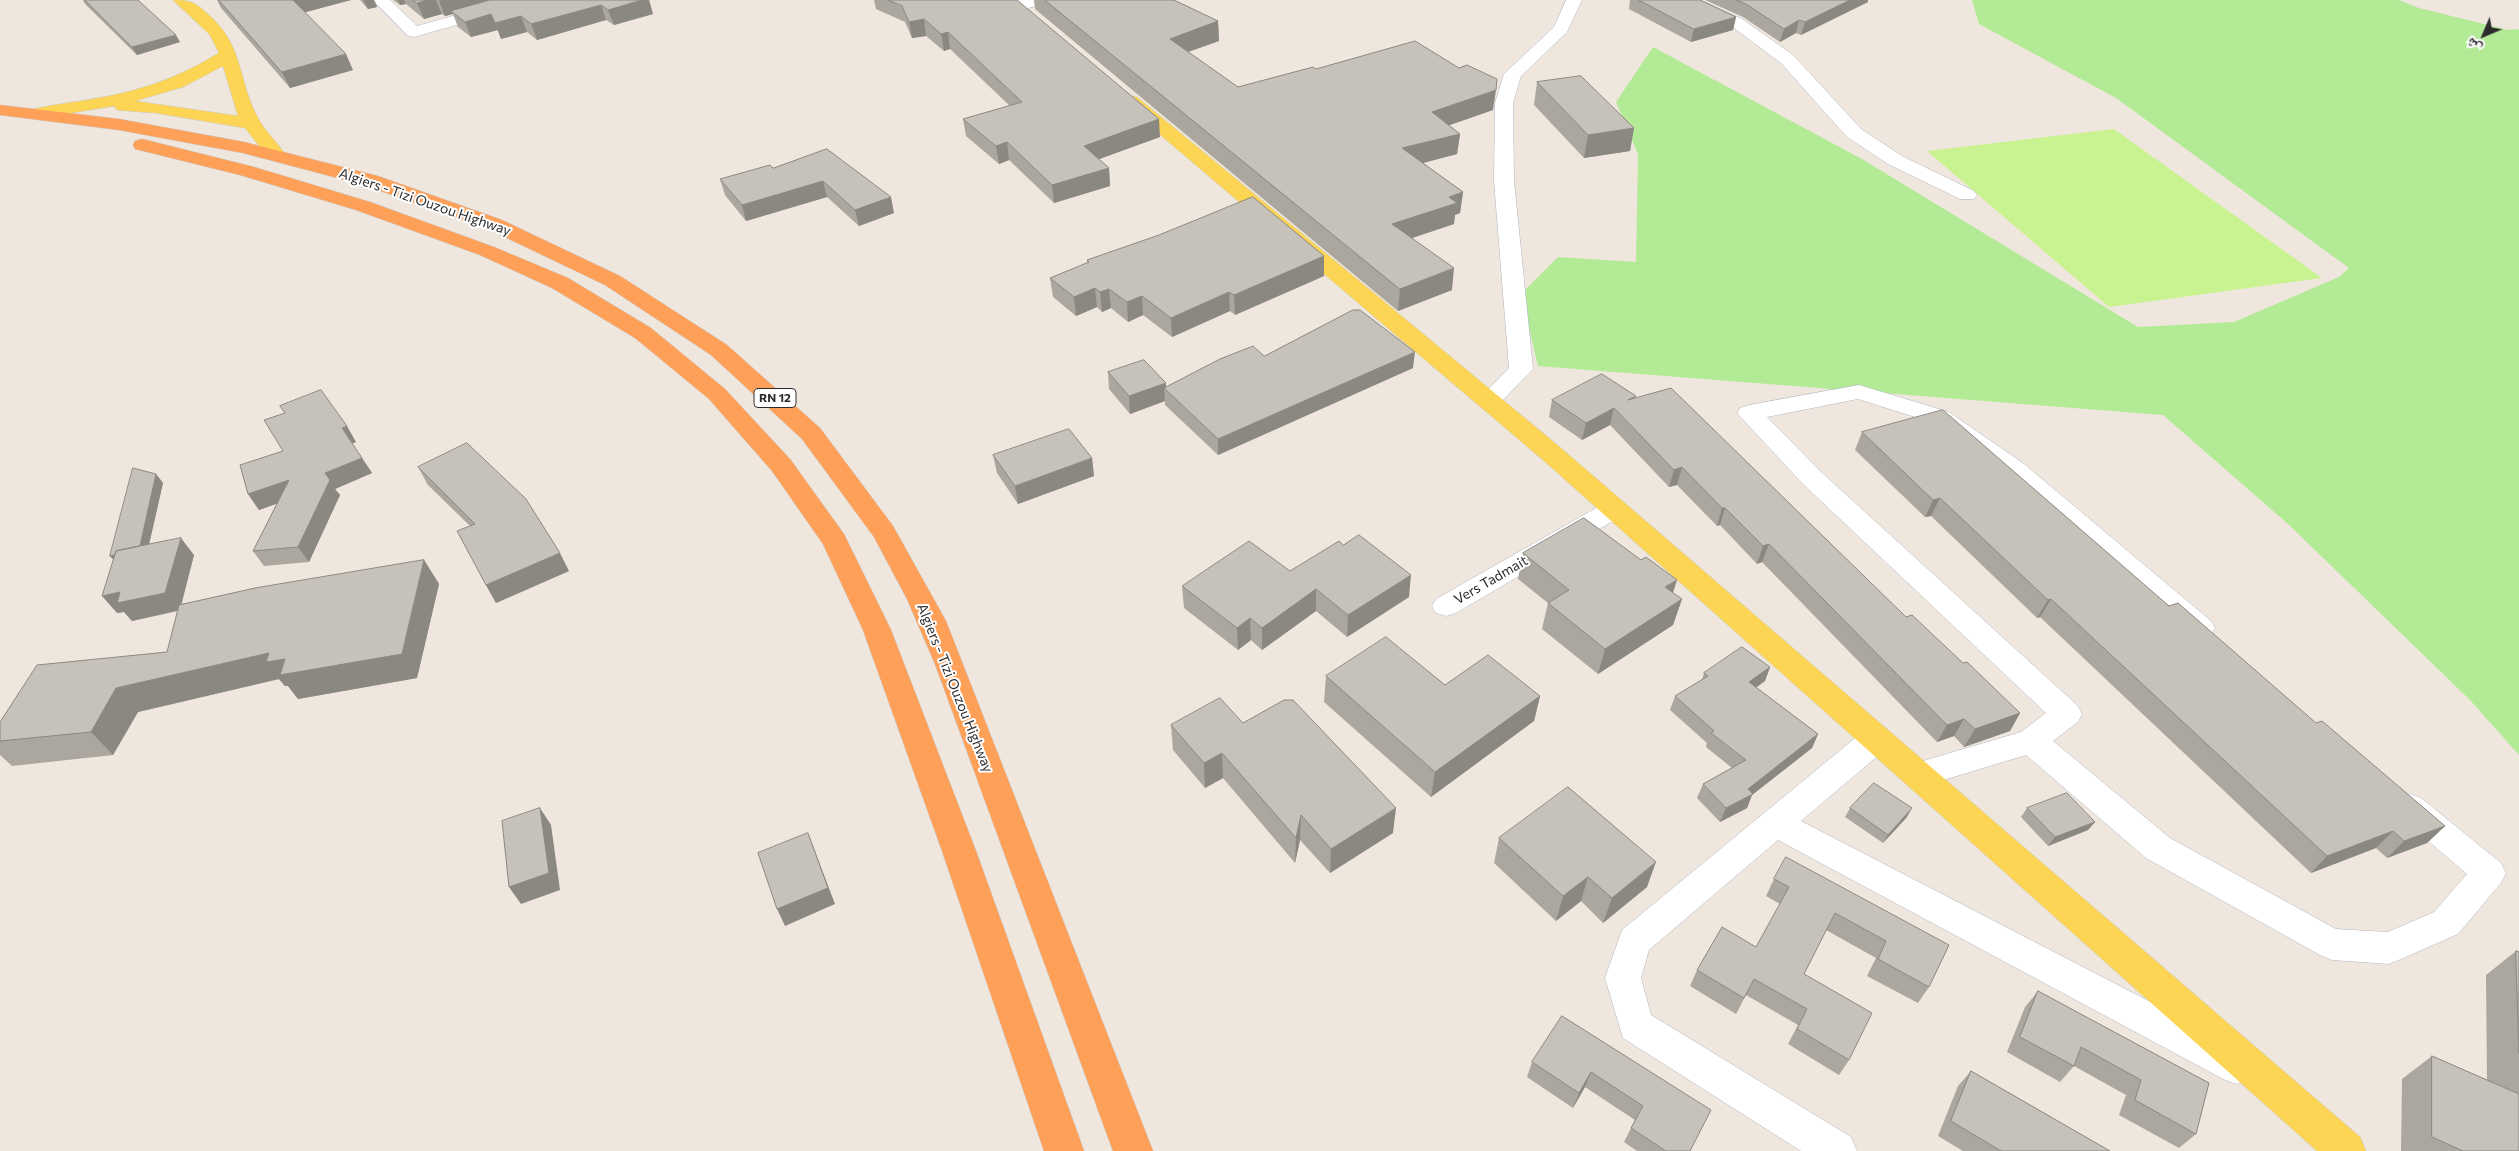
<!DOCTYPE html>
<meta charset="utf-8">
<style>
body{margin:0}
#map{position:relative;width:2519px;height:1151px;overflow:hidden;background:#efe7de;font-family:Commissioner,"Noto Naskh Arabic",sans-serif}
canvas{display:block}
.north{position:absolute;left:2459px;top:10px;width:50px;height:50px;-webkit-text-stroke:4px #fff;paint-order:stroke;rotate:225deg;font-size:14px;font-weight:700;line-height:20px;text-align:center;color:#2c2c2c}
.north::after{content:'';display:block;margin:auto;width:18px;height:22px;background:#2c2c2c;clip-path:polygon(50% 0,100% 100%,50% 72%,0 100%)}
</style>
<div id="map">
<canvas width="2519" height="1151"></canvas>
<div class="north">ش</div>
</div>
<script>
const ctx = document.querySelector('canvas').getContext('2d');
ctx.lineJoin = 'round';
function fillPath(path, color) { ctx.fillStyle = color; ctx.fill(path, 'evenodd'); }
function strokePath(path, color, width, dash) { ctx.strokeStyle = color; ctx.lineWidth = width; ctx.lineCap = dash ? 'butt' : 'round'; ctx.setLineDash(dash || []); ctx.stroke(path); }
function drawText(font, color, halo, rows, align = 'center') {
  ctx.font = font + ' Commissioner,sans-serif'; ctx.lineWidth = 4; ctx.setLineDash([]); ctx.textBaseline = 'middle'; ctx.strokeStyle = halo; ctx.fillStyle = color; for (const [text, x, y, turn = 0] of rows) {
    ctx.save(); ctx.translate(x, y); ctx.rotate((+turn || 0) * Math.PI / 180); ctx.textAlign = isNaN(turn) ? turn : align; if (halo) ctx.strokeText(text, 0, 0); ctx.fillText(text, 0, 0); ctx.restore();
  }
}
fillPath(new Path2D(`
 M 1972,0 L 2399,0 L 2419,8 L 2508,30 L 2519,29 L 2519,755 L 2470,700 L 2288,524 L 2163,415 L 1538,366 L 1521,294 L 1558,257 L 1636,262 L 1638,154 L 1616,102 L 1653,47 L 1862,159 L 2138,327 L 2234,322 L 2339,277 L 2349,268 L 2116,98 L 1979,24 Z`), '#b3ea96');
fillPath(new Path2D(`
 M 2114,129 L 2322,278 L 2109,307 L 1927,151 Z`), '#c9f291');
const minor = new Path2D(`
 M 373,0 L 390,0 L 417,26 L 510,0 L 536,0 L 534,3 L 414,37 L 408,36 Z
 M 1017,0 L 1046,0 C 1040,7 1020,11 1011,8 L 1009,5 Z
 M 1566,0 L 1582,0 L 1567,32 L 1521,76 L 1513,103 L 1514,181 L 1533,369 L 1497,406 L 1489,408 L 1481,406 L 1477,401 L 1509,368 L 1494,181 L 1495,103 L 1504,74 L 1554,27 Z
 M 1679,0 L 1700,0 L 1742,19 L 1793,55 L 1861,129 L 1902,156 L 1974,191 L 1977,195 L 1974,199 L 1960,199 L 1888,164 L 1847,137 L 1781,63 L 1730,25 L 1681,3 Z
 M 1859,385 L 1949,412 L 2024,464 L 2211,621 L 2215,628 L 2211,635 L 2201,638 L 2191,635 L 2006,476 L 1931,422 L 1858,399 L 1767,417 L 1821,472 L 2078,706 L 2082,714 L 2078,722 L 2053,741 L 2170,838 L 2336,929 L 2388,932 L 2434,912 L 2467,874 L 2399,816 L 2394,807 L 2399,798 L 2410,794 L 2421,798 L 2501,863 L 2506,873 L 2501,883 L 2458,934 L 2401,959 L 2389,964 L 2332,960 L 2320,955 L 2146,858 L 2026,755 L 1917,788 L 1906,784 L 1901,775 L 1906,766 L 2021,732 L 2046,713 L 1803,484 L 1737,413 L 1740,408 L 1749,405 Z
 M 1614,500 L 1623,503 L 1627,509 L 1623,515 L 1456,613 L 1446,616 L 1436,613 L 1432,606 L 1436,599 L 1605,503 Z
 M 1876,727 L 1887,730 L 1891,739 L 1887,748 L 1801,821 L 2249,1053 L 2255,1066 L 2249,1079 L 2236,1084 L 2223,1079 L 1778,840 L 1649,950 L 1641,978 L 1651,1015 L 1851,1137 L 1857,1151 L 1801,1151 L 1623,1038 L 1605,978 L 1622,930 L 1865,730 Z`);
const major = new Path2D(`
 M 173,0 C 192,0 196,3 210,16 C 243,46 238,78 256,114 C 263,130 276,140 285,154 L 283,158 L 269,158 L 245,128 L 156,113 L 117,110 L 114,106 L 40,118 L 34,117 L 31,113 L 34,109 C 55,104 77,102 98,98 C 144,90 179,77 219,53 L 210,35 ZM 223,66 L 238,116 L 135,101 L 183,87 Z
 M 1131,96 L 1137,97 L 1561,448 L 2360,1137 L 2366,1151 L 2317,1151 L 1543,460 L 1125,105 L 1122,101 L 1125,97 Z`);
const highway = new Path2D(`
 M 0,105 L 119,119 L 244,142 L 378,176 L 502,220 L 620,276 L 727,345 L 820,428 L 893,526 L 946,621 L 1153,1151 L 1113,1151 L 935,664 L 907,599 L 874,537 L 802,439 L 711,355 L 605,285 L 488,229 L 364,185 L 243,153 L 119,130 L 0,115 Z
 M 142,139 L 254,167 L 370,202 L 494,247 L 568,278 L 651,328 L 725,389 L 790,459 L 844,534 L 891,630 L 976,851 L 1084,1151 L 1044,1151 L 942,851 L 863,630 L 823,544 L 772,471 L 709,399 L 635,338 L 552,288 L 480,255 L 356,210 L 240,175 L 135,149 L 133,145 L 135,141 Z`);
strokePath(minor, '#b2b4c1', 1);
strokePath(major, '#c8c8c8', 1);
strokePath(highway, '#c8c8c8', 1);
fillPath(minor, '#fff');
fillPath(major, '#fdd554');
fillPath(highway, '#ffa059');
fillPath(new Path2D(`
 M 83,0 L 138,0 L 180,42 L 137,55 L 85,4 Z
 M 217,0 L 351,0 L 305,12 L 353,70 L 290,88 L 221,8 Z
 M 360,0 L 374,0 L 377,7 L 368,9 Z
 M 393,0 L 649,0 L 653,14 L 614,25 L 606,20 L 537,40 L 527,32 L 501,39 L 498,30 L 471,37 L 458,27 L 453,14 L 445,16 L 442,14 L 424,19 L 406,4 L 400,5 Z
 M 874,0 L 1017,0 L 1160,137 L 1098,159 L 1109,168 L 1110,186 L 1054,203 L 1009,160 L 999,164 L 966,136 L 963,119 L 1010,106 L 950,49 L 944,51 L 926,36 L 912,38 L 905,22 L 876,9 Z
 M 1034,0 L 1174,0 L 1218,21 L 1219,41 L 1188,52 L 1238,87 L 1316,69 L 1493,110 L 1449,125 L 1460,134 L 1457,154 L 1423,163 L 1463,192 L 1460,213 L 1455,215 L 1454,224 L 1412,238 L 1452,290 L 1398,311 L 1035,9 Z
 M 1630,0 L 1700,0 L 1736,17 L 1733,30 L 1691,42 L 1629,9 Z
 M 1705,0 L 1868,0 L 1868,2 L 1801,35 L 1796,33 L 1780,42 L 1743,17 Z
 M 1537,82 L 1634,128 L 1630,151 L 1584,158 L 1534,105 Z
 M 827,149 L 894,213 L 859,226 L 827,197 L 746,221 L 725,195 L 720,179 L 773,168 Z
 M 1324,256 L 1324,276 L 1235,315 L 1230,311 L 1172,337 L 1143,315 L 1128,322 L 1111,308 L 1102,312 L 1097,307 L 1076,316 L 1053,297 L 1050,278 L 1087,263 L 1087,260 Z
 M 1264,356 L 1413,368 L 1218,455 L 1165,405 L 1165,401 L 1130,414 L 1109,389 L 1108,372 L 1166,388 Z
 M 1636,396 L 1635,398 L 1906,617 L 1963,663 L 2020,713 L 2010,731 L 1964,747 L 1954,736 L 1937,742 L 1762,562 L 1757,564 L 1720,525 L 1717,526 L 1677,485 L 1669,487 L 1610,425 L 1582,440 L 1549,417 L 1552,400 Z
 M 1862,432 L 2169,606 L 2445,826 L 2427,843 L 2387,858 L 2376,848 L 2311,873 L 2040,617 L 2037,618 L 1931,516 L 1925,517 L 1855,450 Z
 M 356,442 L 352,443 L 372,473 L 335,489 L 340,495 L 309,562 L 264,566 L 253,551 L 277,503 L 259,510 L 248,494 L 240,465 Z
 M 993,455 L 1092,458 L 1094,476 L 1018,504 L 997,473 Z
 M 418,467 L 569,571 L 496,603 L 486,585 L 470,526 L 428,485 Z
 M 156,474 L 163,483 L 149,544 L 194,555 L 181,604 L 424,560 L 439,584 L 417,678 L 298,699 L 288,686 L 285,686 L 279,679 L 138,712 L 113,755 L 12,766 L 0,755 L 0,722 L 167,652 L 178,611 L 132,621 L 124,612 L 117,613 L 113,560 Z
 M 1523,553 L 1673,593 L 1682,599 L 1673,625 L 1598,674 L 1542,629 L 1548,603 L 1518,579 Z
 M 1290,571 L 1409,597 L 1347,637 L 1316,611 L 1262,650 L 1251,640 L 1238,650 L 1184,608 L 1182,586 Z
 M 1770,667 L 1765,681 L 1756,688 L 1818,734 L 1812,748 L 1752,795 L 1747,808 L 1720,822 L 1697,798 L 1703,784 L 1732,768 L 1706,747 L 1707,743 L 1670,710 L 1675,696 L 1702,680 L 1704,673 Z
 M 1326,676 L 1445,685 L 1540,696 L 1534,721 L 1431,797 L 1324,702 Z
 M 1243,723 L 1393,833 L 1330,873 L 1300,840 L 1295,863 L 1223,778 L 1205,788 L 1173,750 L 1171,725 Z
 M 1850,808 L 1907,817 L 1883,843 L 1845,817 Z
 M 2027,808 L 2095,822 L 2088,830 L 2048,846 L 2021,817 Z
 M 1499,838 L 1647,887 L 1603,923 L 1581,901 L 1556,921 L 1494,863 Z
 M 1774,879 L 1949,945 L 1929,987 L 1918,1003 L 1867,976 L 1876,958 L 1826,930 L 1804,974 L 1849,1060 L 1839,1075 L 1788,1044 L 1798,1025 L 1746,995 L 1736,1014 L 1690,986 L 1697,970 L 1756,947 L 1780,904 L 1766,896 Z
 M 2516,951 L 2519,952 L 2519,1151 L 2401,1151 L 2402,1079 L 2432,1056 L 2487,1080 L 2486,975 Z
 M 2038,991 L 2209,1083 L 2196,1134 L 2179,1148 L 2119,1115 L 2126,1095 L 2074,1066 L 2060,1082 L 2007,1052 L 2025,1007 Z
 M 1562,1016 L 1690,1151 L 1637,1151 L 1624,1142 L 1635,1120 L 1585,1087 L 1573,1108 L 1527,1077 L 1532,1062 Z
 M 1971,1071 L 2110,1151 L 1963,1151 L 1938,1136 L 1958,1086 Z`), '#aba79f');
fillPath(new Path2D(`
 M 292,0 L 351,0 L 299,14 Z
 M 363,0 L 374,0 L 377,7 L 368,9 Z
 M 398,0 L 404,0 L 406,4 L 400,5 Z
 M 428,0 L 436,0 L 442,14 L 424,19 L 417,3 Z
 M 441,0 L 503,0 L 451,11 L 453,14 L 445,16 L 439,1 Z
 M 642,0 L 649,0 L 653,14 L 614,25 L 608,10 Z
 M 1850,0 L 1868,0 L 1868,2 L 1801,35 L 1805,22 Z
 M 601,5 L 606,20 L 537,40 L 531,24 Z
 M 491,14 L 498,30 L 471,37 L 465,22 Z
 M 521,16 L 527,32 L 501,39 L 495,23 Z
 M 1736,17 L 1733,30 L 1691,42 L 1694,29 Z
 M 924,19 L 926,36 L 912,38 L 909,22 Z
 M 1799,20 L 1796,33 L 1780,42 L 1784,29 Z
 M 1218,21 L 1219,41 L 1171,58 L 1170,39 Z
 M 948,32 L 950,49 L 944,51 L 941,34 Z
 M 176,35 L 180,42 L 137,55 L 132,47 Z
 M 346,54 L 353,70 L 290,88 L 282,72 Z
 M 1496,90 L 1493,110 L 1430,132 L 1432,112 Z
 M 1159,119 L 1160,137 L 1086,164 L 1084,146 Z
 M 1634,128 L 1630,151 L 1584,158 L 1588,135 Z
 M 1460,134 L 1457,154 L 1400,169 L 1402,148 Z
 M 1007,142 L 1009,160 L 999,164 L 996,146 Z
 M 1109,168 L 1110,186 L 1054,203 L 1052,185 Z
 M 823,181 L 827,197 L 746,221 L 742,205 Z
 M 1463,192 L 1460,213 L 1455,215 L 1454,224 L 1391,245 L 1392,224 L 1449,197 Z
 M 891,197 L 894,213 L 859,226 L 855,210 Z
 M 1324,256 L 1324,276 L 1235,315 L 1234,295 Z
 M 1454,268 L 1452,290 L 1398,311 L 1400,289 Z
 M 1095,288 L 1097,307 L 1076,316 L 1074,297 Z
 M 1109,289 L 1111,308 L 1102,312 L 1100,292 Z
 M 1229,292 L 1230,311 L 1172,337 L 1171,318 Z
 M 1142,296 L 1143,315 L 1128,322 L 1127,302 Z
 M 1415,352 L 1413,368 L 1218,455 L 1218,439 Z
 M 1166,383 L 1166,390 L 1164,388 L 1165,401 L 1130,414 L 1129,396 Z
 M 1614,408 L 1610,425 L 1582,440 L 1586,423 Z
 M 347,426 L 356,442 L 352,444 L 342,428 Z
 M 362,458 L 372,473 L 335,489 L 340,495 L 309,562 L 298,547 L 325,473 Z
 M 1092,458 L 1094,476 L 1018,504 L 1015,486 Z
 M 1682,467 L 1677,485 L 1669,487 L 1674,470 Z
 M 156,474 L 163,483 L 146,558 L 118,565 L 110,556 Z
 M 289,480 L 299,496 L 259,510 L 248,494 Z
 M 1940,498 L 1931,516 L 1925,517 L 1933,500 Z
 M 1722,508 L 1725,508 L 1720,525 L 1717,526 Z
 M 181,538 L 194,555 L 180,610 L 132,621 L 124,612 L 117,613 L 102,596 L 120,592 Z
 M 1769,544 L 1762,562 L 1757,564 L 1763,546 Z
 M 560,553 L 569,571 L 496,603 L 486,585 Z
 M 424,560 L 439,584 L 417,678 L 298,699 L 288,686 L 285,686 L 279,679 L 138,712 L 113,755 L 91,732 L 116,688 L 269,653 Z
 M 1411,575 L 1409,597 L 1347,637 L 1348,615 Z
 M 1677,580 L 1669,606 L 1665,587 Z
 M 1316,589 L 1316,611 L 1262,650 L 1262,628 Z
 M 1682,599 L 1673,625 L 1598,674 L 1605,649 Z
 M 2051,599 L 2040,617 L 2037,618 L 2048,600 Z
 M 1250,618 L 1251,640 L 1238,650 L 1237,628 Z
 M 1770,667 L 1765,681 L 1743,696 L 1749,682 Z
 M 1540,696 L 1534,721 L 1431,797 L 1435,772 Z
 M 2020,713 L 2010,731 L 1964,747 L 1975,729 Z
 M 1964,719 L 1954,736 L 1937,742 L 1947,725 Z
 M 1818,734 L 1812,748 L 1752,795 L 1747,808 L 1720,822 L 1726,808 L 1748,789 Z
 M 1222,753 L 1223,778 L 1205,788 L 1204,763 Z
 M 540,808 L 551,825 L 560,890 L 521,904 L 509,887 Z
 M 1396,808 L 1393,833 L 1330,873 L 1331,849 Z
 M 1912,808 L 1907,817 L 1883,843 L 1888,835 Z
 M 1301,815 L 1300,840 L 1295,863 L 1296,838 Z
 M 2095,822 L 2088,830 L 2048,846 L 2055,837 Z
 M 2445,826 L 2427,843 L 2387,858 L 2404,841 Z
 M 2393,831 L 2376,848 L 2311,873 L 2327,856 Z
 M 808,833 L 835,904 L 785,926 L 777,909 Z
 M 1656,862 L 1647,887 L 1603,923 L 1612,898 Z
 M 1588,877 L 1581,901 L 1556,921 L 1563,896 Z
 M 1591,1072 L 1585,1087 L 1573,1108 L 1579,1093 Z`), '#8b8882');
const building = new Path2D(`
 M 85,0 L 138,0 L 176,35 L 132,47 Z
 M 219,0 L 293,0 L 346,54 L 282,72 Z
 M 413,0 L 428,0 L 417,3 Z
 M 490,0 L 642,0 L 608,10 L 601,5 L 531,24 L 521,16 L 495,23 L 491,14 L 465,22 L 451,11 Z
 M 888,0 L 1017,0 L 1159,119 L 1084,146 L 1109,168 L 1052,185 L 1007,142 L 996,146 L 963,119 L 1022,102 L 948,32 L 941,34 L 924,19 L 909,22 L 902,6 Z
 M 1045,0 L 1174,0 L 1218,21 L 1170,39 L 1238,87 L 1313,67 L 1316,69 L 1415,41 L 1459,68 L 1467,65 L 1497,79 L 1496,90 L 1432,112 L 1460,134 L 1402,148 L 1463,192 L 1449,197 L 1457,203 L 1392,224 L 1454,268 L 1400,289 Z
 M 1639,0 L 1700,0 L 1736,17 L 1694,29 Z
 M 1736,0 L 1850,0 L 1805,22 L 1799,20 L 1784,29 L 1746,4 Z
 M 1581,76 L 1634,128 L 1588,135 L 1537,82 Z
 M 827,149 L 891,197 L 855,210 L 823,181 L 742,205 L 720,179 L 770,165 L 773,168 Z
 M 1253,197 L 1324,256 L 1234,295 L 1229,292 L 1171,318 L 1142,296 L 1127,302 L 1109,289 L 1100,292 L 1095,288 L 1074,297 L 1050,278 L 1089,262 L 1087,260 L 1159,235 Z
 M 1353,310 L 1360,310 L 1415,352 L 1218,439 L 1164,388 L 1220,359 L 1253,346 L 1264,356 Z
 M 1144,360 L 1166,383 L 1129,396 L 1108,372 Z
 M 1602,374 L 1636,396 L 1628,400 L 1671,388 L 1906,617 L 1912,615 L 1963,663 L 1967,662 L 2020,713 L 1975,729 L 1964,719 L 1947,725 L 1769,544 L 1763,546 L 1725,508 L 1722,508 L 1682,467 L 1674,470 L 1614,408 L 1586,423 L 1552,400 Z
 M 321,390 L 347,426 L 342,428 L 362,458 L 325,473 L 330,480 L 298,547 L 253,551 L 289,480 L 248,494 L 240,465 L 283,451 L 264,420 L 285,413 L 280,406 Z
 M 1943,410 L 2169,606 L 2178,603 L 2316,723 L 2322,721 L 2445,826 L 2404,841 L 2393,831 L 2327,856 L 2051,599 L 2048,600 L 1940,498 L 1933,500 L 1862,432 Z
 M 1069,429 L 1092,458 L 1015,486 L 993,455 Z
 M 467,443 L 526,499 L 560,553 L 486,585 L 457,531 L 475,524 L 418,467 Z
 M 133,468 L 156,474 L 140,546 L 116,551 L 115,555 L 110,556 Z
 M 1584,518 L 1641,560 L 1646,557 L 1677,580 L 1665,587 L 1682,599 L 1605,649 L 1548,603 L 1569,590 L 1523,553 Z
 M 1359,535 L 1411,575 L 1348,615 L 1316,589 L 1262,628 L 1250,618 L 1237,628 L 1182,586 L 1249,541 L 1290,571 L 1339,541 L 1343,545 Z
 M 181,538 L 165,593 L 117,603 L 120,592 L 102,596 L 116,551 Z
 M 424,560 L 402,654 L 280,675 L 285,659 L 266,662 L 269,653 L 116,688 L 91,732 L 0,741 L 0,722 L 37,665 L 167,652 L 179,605 L 255,588 Z
 M 1386,637 L 1445,685 L 1488,655 L 1540,696 L 1435,772 L 1326,676 Z
 M 1742,647 L 1770,667 L 1749,682 L 1818,734 L 1748,789 L 1753,794 L 1726,808 L 1703,784 L 1746,760 L 1711,733 L 1714,731 L 1675,696 L 1708,676 L 1704,673 Z
 M 1220,698 L 1243,723 L 1284,700 L 1293,700 L 1396,808 L 1331,849 L 1301,815 L 1296,838 L 1222,753 L 1204,763 L 1171,725 Z
 M 1874,783 L 1912,808 L 1888,835 L 1850,808 Z
 M 1568,787 L 1656,862 L 1612,898 L 1588,877 L 1563,896 L 1499,838 Z
 M 2067,793 L 2095,822 L 2055,837 L 2027,808 Z
 M 540,808 L 549,873 L 509,887 L 502,821 Z
 M 808,833 L 828,888 L 777,909 L 758,853 Z
 M 1786,857 L 1949,945 L 1929,987 L 1878,959 L 1886,941 L 1835,913 L 1804,974 L 1872,1013 L 1849,1060 L 1797,1029 L 1807,1009 L 1754,979 L 1744,998 L 1697,970 L 1722,927 L 1756,947 L 1789,887 L 1774,879 Z
 M 2516,951 L 2519,952 L 2519,1053 Z
 M 2038,991 L 2209,1083 L 2196,1134 L 2135,1100 L 2141,1080 L 2081,1047 L 2074,1066 L 2020,1037 Z
 M 1562,1016 L 1711,1110 L 1690,1151 L 1666,1151 L 1631,1128 L 1643,1106 L 1591,1072 L 1579,1093 L 1532,1062 Z
 M 2432,1056 L 2519,1094 L 2519,1151 L 2463,1151 L 2432,1137 Z
 M 1971,1071 L 2110,1151 L 2001,1151 L 1951,1121 Z`);
fillPath(building, '#c7c2b9');
strokePath(building, '#8b8882', 1);
for (const [x, y, w] of [
 [775,398,42]
]) { const box = new Path2D(); box.roundRect(x - w / 2, y - 9.5, w, 19, 4); ctx.fillStyle = '#fff'; ctx.fill(box); strokePath(box, '#2c2c2c', 1); }
drawText('bold 12px', '#2c2c2c', null, [
 ["RN 12",775,398]
]);
drawText('14px', '#2c2c2c', '#fff', [
 ["Algiers - Tizi Ouzou Highway",425,202,19],
 ["Vers Tadmait",1491,580,-30],
 ["Algiers - Tizi Ouzou Highway",955,688,68]
]);
</script>
